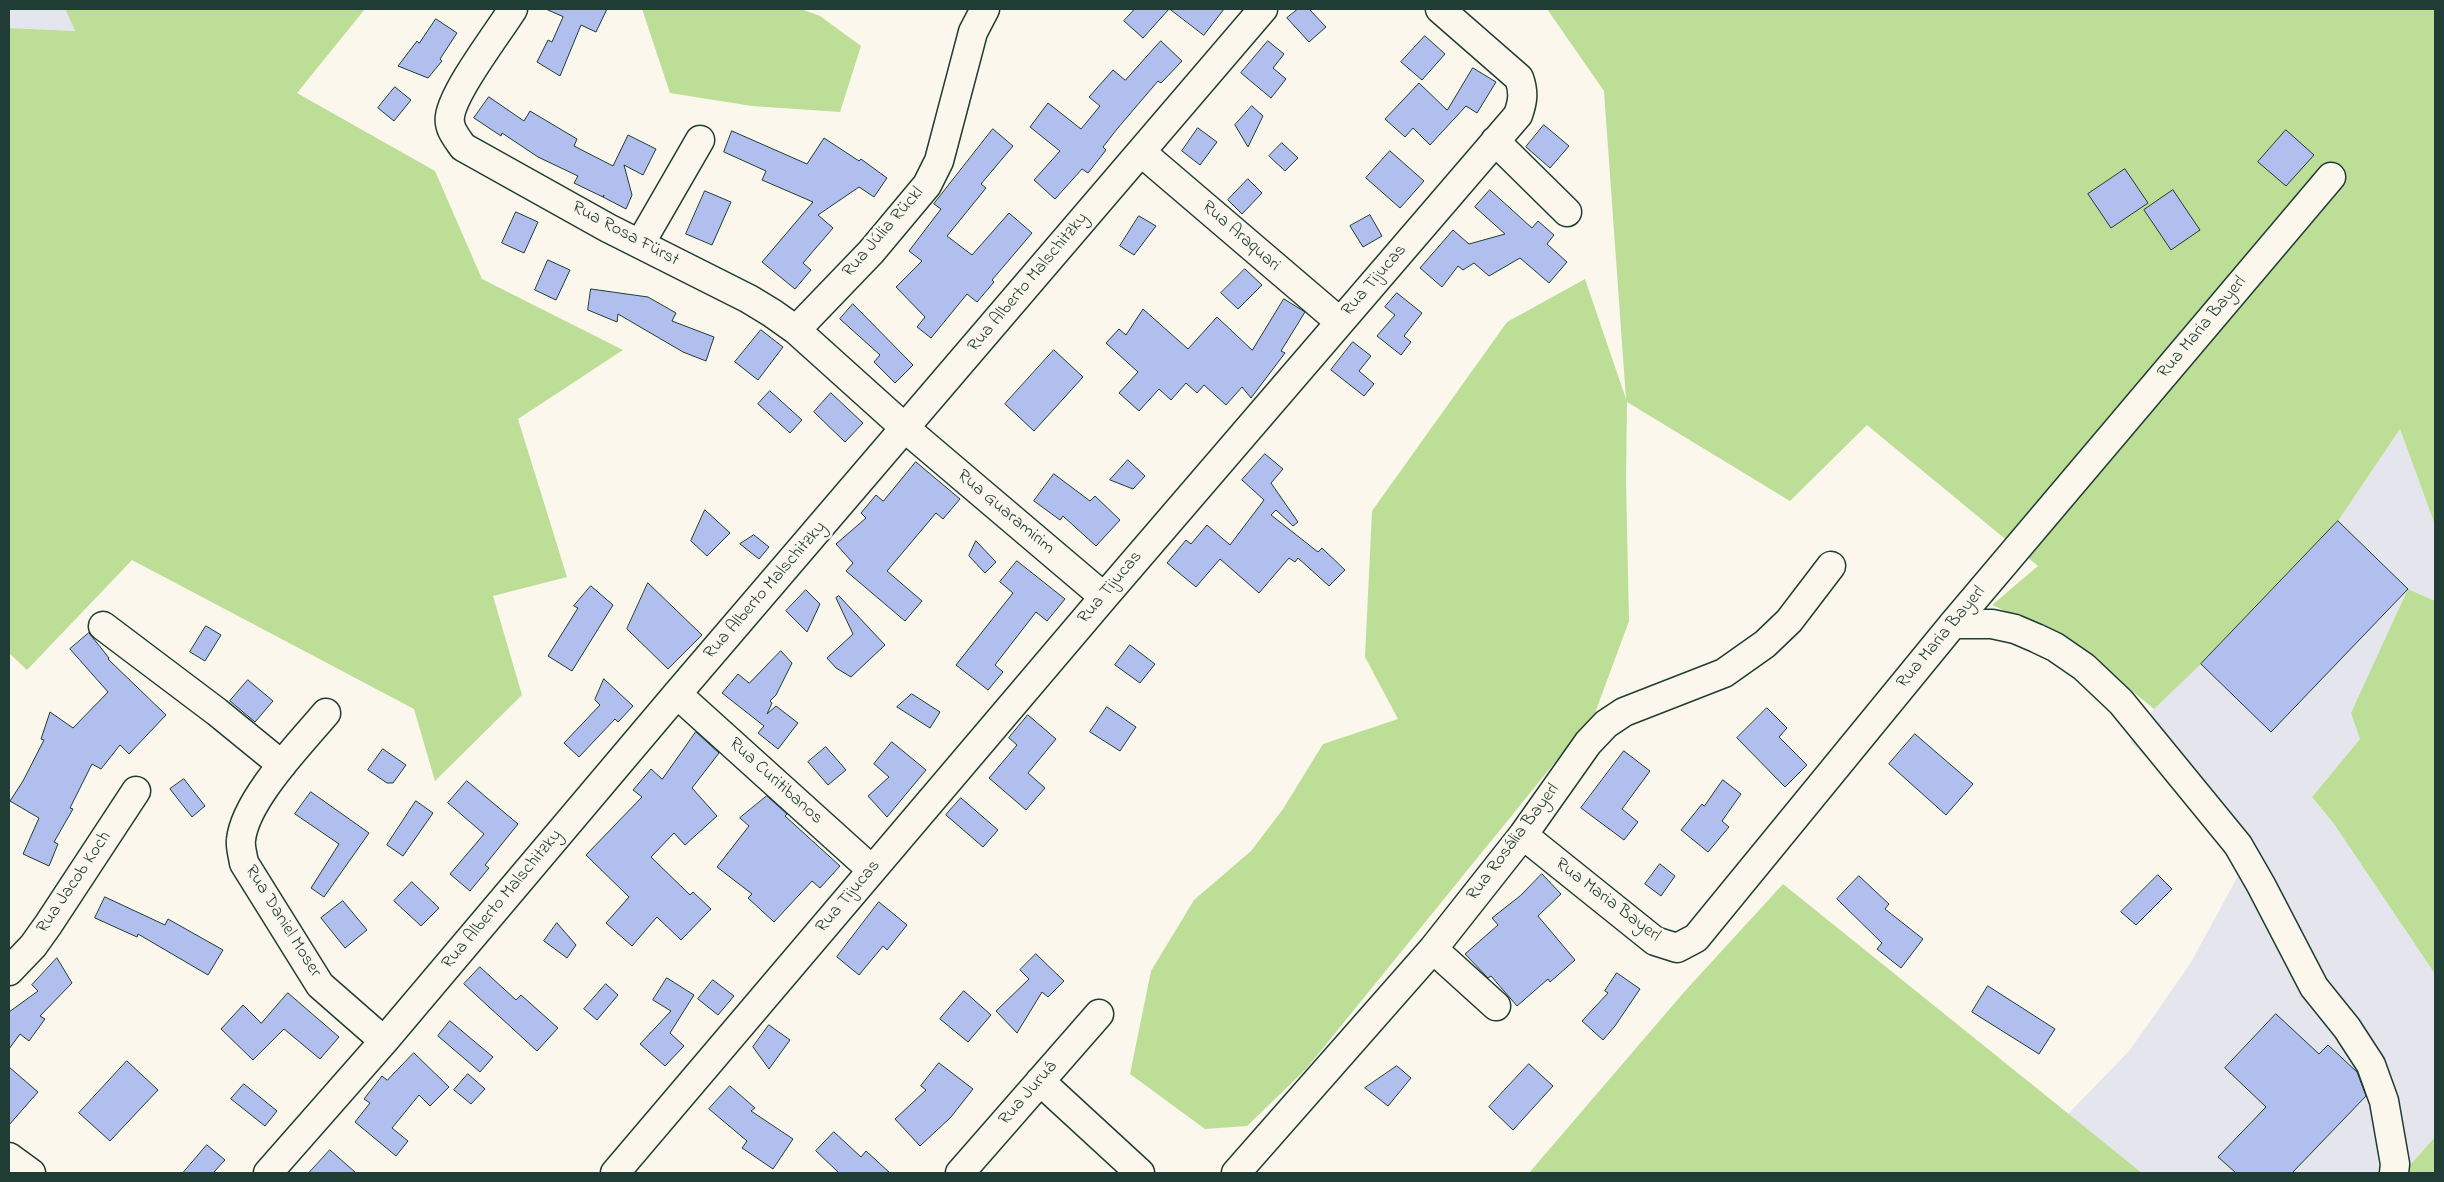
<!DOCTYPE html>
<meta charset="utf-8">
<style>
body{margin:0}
#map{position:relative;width:2444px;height:1182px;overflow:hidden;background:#fbf7ec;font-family:"Indie Flower",sans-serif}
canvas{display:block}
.frame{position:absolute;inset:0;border:10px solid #1f3d34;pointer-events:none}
</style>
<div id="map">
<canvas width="2444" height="1182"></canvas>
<div class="frame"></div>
</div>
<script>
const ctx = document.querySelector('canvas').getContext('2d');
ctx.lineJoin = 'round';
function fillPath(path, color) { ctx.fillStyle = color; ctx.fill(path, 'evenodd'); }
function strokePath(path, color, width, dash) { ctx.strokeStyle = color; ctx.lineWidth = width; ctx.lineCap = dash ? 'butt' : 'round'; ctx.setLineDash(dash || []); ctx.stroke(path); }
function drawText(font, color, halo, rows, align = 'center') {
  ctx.font = font + ' "Indie Flower",sans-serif'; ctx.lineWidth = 5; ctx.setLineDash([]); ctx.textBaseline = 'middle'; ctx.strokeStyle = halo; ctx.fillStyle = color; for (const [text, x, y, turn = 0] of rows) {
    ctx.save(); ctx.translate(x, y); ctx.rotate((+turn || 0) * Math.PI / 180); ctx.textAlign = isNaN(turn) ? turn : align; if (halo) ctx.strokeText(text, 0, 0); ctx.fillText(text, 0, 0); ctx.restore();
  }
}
fillPath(new Path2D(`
 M 9,9 L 65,9 L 75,31 L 9,28 Z
 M 2400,429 L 2435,525 L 2435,601 L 2408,589 L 2360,739 L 2312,797 L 2334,824 L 2435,974 L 2435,1137 L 2403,1173 L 2142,1173 L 2068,1114 L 2130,1050 L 2190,964 L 2244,865 L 2176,785 L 2130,742 L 2154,709 L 2201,664 L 2338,521 Z`), '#e5e6ed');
fillPath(new Path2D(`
 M 65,9 L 365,9 L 297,93 L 435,171 L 482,279 L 623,350 L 518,419 L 567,577 L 493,596 L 522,695 L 435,781 L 414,709 L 132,560 L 27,670 L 9,653 L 9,28 L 75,31 Z
 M 642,9 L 801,9 L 820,16 L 861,46 L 840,112 L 752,106 L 670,93 Z
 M 1547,9 L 2435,9 L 2435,525 L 2400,429 L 2338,521 L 2201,664 L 2154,709 L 2070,640 L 1992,605 L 2038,566 L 1867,425 L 1790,501 L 1627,402 L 1626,481 L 1629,621 L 1595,713 L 1306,1069 L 1247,1126 L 1205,1129 L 1130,1074 L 1151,971 L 1194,900 L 1251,851 L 1283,809 L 1323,744 L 1398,719 L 1365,657 L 1372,511 L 1507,322 L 1585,279 L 1626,399 L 1604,91 Z
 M 2408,589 L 2435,601 L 2435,974 L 2334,824 L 2312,797 L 2360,739 L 2351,713 Z
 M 1783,884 L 2142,1173 L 1529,1173 L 1685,991 Z
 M 2435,1137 L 2435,1173 L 2403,1173 Z`), '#bdde97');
const building = new Path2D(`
 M 546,9 L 607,9 L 596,32 L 581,25 L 560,76 L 537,62 L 548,40 L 552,42 L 563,17 Z
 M 1135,9 L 1169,9 L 1143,38 L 1124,21 Z
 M 1170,9 L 1224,9 L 1204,35 Z
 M 1298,9 L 1309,9 L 1326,27 L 1309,42 L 1287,18 Z
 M 436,19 L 457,33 L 440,59 L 442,61 L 428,78 L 398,66 L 417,41 L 419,43 Z
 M 1425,36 L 1445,54 L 1422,80 L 1401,62 Z
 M 1161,41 L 1182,61 L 1161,83 L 1158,81 L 1117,129 L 1103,147 L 1106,150 L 1088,173 L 1082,169 L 1055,199 L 1034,180 L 1060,151 L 1030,127 L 1048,103 L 1081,129 L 1100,106 L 1089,97 L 1113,70 L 1125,80 Z
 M 1268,41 L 1284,54 L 1273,68 L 1286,79 L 1271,98 L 1241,73 Z
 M 1473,68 L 1496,82 L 1477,113 L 1466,106 L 1430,145 L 1413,128 L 1405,137 L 1385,119 L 1419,83 L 1447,110 Z
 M 395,87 L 411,100 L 394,121 L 378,108 Z
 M 489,97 L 524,121 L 530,111 L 577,139 L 574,146 L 613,166 L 628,135 L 656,149 L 643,175 L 624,165 L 632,195 L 626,209 L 603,197 L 604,195 L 603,197 L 574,183 L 578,176 L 538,157 L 502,133 L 501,136 L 474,118 Z
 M 1252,106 L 1263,116 L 1248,147 L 1235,125 Z
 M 1544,125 L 1569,146 L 1550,168 L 1526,147 Z
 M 1198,128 L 1217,142 L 1200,165 L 1182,151 Z
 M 993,129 L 1013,146 L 981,184 L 986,188 L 947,236 L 972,255 L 1009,213 L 1032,233 L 992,280 L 994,282 L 977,302 L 967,294 L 931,338 L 917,327 L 925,317 L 896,287 L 922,261 L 909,251 L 941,209 L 934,204 Z
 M 2286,130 L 2314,155 L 2286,186 L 2258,162 Z
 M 732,131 L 807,164 L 824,138 L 859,161 L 861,159 L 887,178 L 874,197 L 859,187 L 818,215 L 833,228 L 803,263 L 811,270 L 795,289 L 762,262 L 813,202 L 762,180 L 766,171 L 724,152 Z
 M 1282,143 L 1298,158 L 1285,171 L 1269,156 Z
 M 1390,151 L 1424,181 L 1400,208 L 1366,178 Z
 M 2125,169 L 2148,203 L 2111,228 L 2088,194 Z
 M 1248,179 L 1262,193 L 1242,214 L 1228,200 Z
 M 1490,190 L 1532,228 L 1538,221 L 1554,235 L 1547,244 L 1567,262 L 1549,283 L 1520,258 L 1489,276 L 1474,263 L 1463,270 L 1458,266 L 1442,287 L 1420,268 L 1453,230 L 1469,244 L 1505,234 L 1475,207 Z
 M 2173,190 L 2200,230 L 2171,250 L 2144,210 Z
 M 705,191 L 731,202 L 712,245 L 686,234 Z
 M 516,212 L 538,222 L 524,253 L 502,243 Z
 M 1370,215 L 1382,236 L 1363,247 L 1350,226 Z
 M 1139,216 L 1156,226 L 1134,255 L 1120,246 Z
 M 548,260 L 570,270 L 556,300 L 535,290 Z
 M 1245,269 L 1262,285 L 1238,309 L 1221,293 Z
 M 591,289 L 648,297 L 676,313 L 672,321 L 714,337 L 706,361 L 683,352 L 618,314 L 617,322 L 588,310 Z
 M 1397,293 L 1422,313 L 1404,336 L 1411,342 L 1401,355 L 1377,336 L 1395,315 L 1385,307 Z
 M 1284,299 L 1305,312 L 1281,351 L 1285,353 L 1251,398 L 1242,387 L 1226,405 L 1204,385 L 1197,393 L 1186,383 L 1171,400 L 1159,389 L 1139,411 L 1119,393 L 1138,372 L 1106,343 L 1119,329 L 1126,335 L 1143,309 L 1188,349 L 1217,317 L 1252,350 Z
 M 853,304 L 913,365 L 895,383 L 874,362 L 880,355 L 840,319 Z
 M 761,330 L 783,347 L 758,380 L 735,362 Z
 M 1353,342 L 1371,356 L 1359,371 L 1374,384 L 1364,396 L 1331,370 Z
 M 1054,350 L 1083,377 L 1034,431 L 1005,404 Z
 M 770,391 L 802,420 L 790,433 L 758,404 Z
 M 831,393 L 863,423 L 845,442 L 814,412 Z
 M 1265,454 L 1283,469 L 1271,483 L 1298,522 L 1293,526 L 1276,510 L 1271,515 L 1318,552 L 1322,548 L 1345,570 L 1329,586 L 1298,558 L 1295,562 L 1289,558 L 1259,593 L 1220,559 L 1196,587 L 1167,563 L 1186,540 L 1191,544 L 1207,525 L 1230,545 L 1264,500 L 1242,480 Z
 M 1128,460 L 1145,476 L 1133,489 L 1110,480 Z
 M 916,462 L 960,499 L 943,519 L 936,513 L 887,571 L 922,601 L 905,621 L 846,571 L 853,563 L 836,544 L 866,518 L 861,513 L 876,495 L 883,501 Z
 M 1054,474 L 1090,501 L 1095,496 L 1120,520 L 1096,546 L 1063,516 L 1060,520 L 1034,501 Z
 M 705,510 L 730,533 L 707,556 L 691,541 Z
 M 2338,521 L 2408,589 L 2271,732 L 2201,664 Z
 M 754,535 L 769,547 L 759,559 L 740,544 Z
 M 976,541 L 996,562 L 985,573 L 969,556 Z
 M 1017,561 L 1065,599 L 1047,621 L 1036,612 L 995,665 L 1003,672 L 988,690 L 956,665 L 1013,593 L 1000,582 Z
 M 648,583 L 702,635 L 668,669 L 627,629 Z
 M 591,586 L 613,605 L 572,671 L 548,656 L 578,608 L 574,606 Z
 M 806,590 L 820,604 L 807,632 L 786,611 Z
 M 839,596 L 885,645 L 851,677 L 836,668 L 827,658 L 853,634 L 836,598 Z
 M 206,626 L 221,635 L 205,661 L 190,652 Z
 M 89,633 L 109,658 L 108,659 L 166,715 L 129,754 L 120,745 L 101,769 L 92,764 L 70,808 L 73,809 L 54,842 L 58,844 L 49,866 L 23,854 L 39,818 L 10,801 L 23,781 L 44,740 L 41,739 L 50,712 L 73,728 L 108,692 L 70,649 Z
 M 1130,645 L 1155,664 L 1140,683 L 1115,665 Z
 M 781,651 L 792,663 L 776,695 L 770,701 L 772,703 L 767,714 L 776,706 L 798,723 L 778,749 L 758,733 L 764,726 L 722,693 L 738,674 L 749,683 Z
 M 604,679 L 633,706 L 618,722 L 615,719 L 579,757 L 564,743 L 600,705 L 595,700 Z
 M 248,680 L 273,701 L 255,722 L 230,701 Z
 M 912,694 L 940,712 L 930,728 L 897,707 Z
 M 1107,707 L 1136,727 L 1120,751 L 1090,732 Z
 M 1767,708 L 1787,728 L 1779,737 L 1807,765 L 1785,787 L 1737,738 Z
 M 1028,715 L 1056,739 L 1028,773 L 1045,788 L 1026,810 L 989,778 L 1017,745 L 1009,738 Z
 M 696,732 L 719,753 L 692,788 L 717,816 L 685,845 L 674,833 L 651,857 L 690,895 L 693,892 L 711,909 L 681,940 L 657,917 L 632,946 L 606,923 L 629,897 L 586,855 L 642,797 L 633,790 L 651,769 L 662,779 Z
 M 1915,734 L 1973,784 L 1946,815 L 1889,764 Z
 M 892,742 L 926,770 L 887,817 L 868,796 L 889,777 L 874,764 Z
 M 826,747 L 846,770 L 828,785 L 808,762 Z
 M 383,749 L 406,765 L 393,783 L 387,783 L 368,770 Z
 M 1624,751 L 1650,771 L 1622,809 L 1638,822 L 1624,840 L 1581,808 Z
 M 184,779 L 205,806 L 192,817 L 170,789 Z
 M 1723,780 L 1741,794 L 1722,821 L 1729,827 L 1708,852 L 1681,830 L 1702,804 L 1704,806 Z
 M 467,781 L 518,824 L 485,865 L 489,868 L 470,891 L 450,874 L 484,834 L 448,803 Z
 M 311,792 L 369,833 L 324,897 L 311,888 L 339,844 L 295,814 Z
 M 767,796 L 787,814 L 785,816 L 840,866 L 820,888 L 812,881 L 774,922 L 748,898 L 752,894 L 717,867 L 749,826 L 740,818 Z
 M 961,798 L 998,830 L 983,847 L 946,815 Z
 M 416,801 L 433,813 L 403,856 L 387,845 Z
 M 1660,864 L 1675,876 L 1661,896 L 1645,884 Z
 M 1542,874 L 1561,894 L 1538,916 L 1575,960 L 1550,982 L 1548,979 L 1517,1006 L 1491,976 L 1488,978 L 1465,954 L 1498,925 L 1492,918 L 1520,896 Z
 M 2158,875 L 2172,889 L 2136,925 L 2121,912 Z
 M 1859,876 L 1889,904 L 1885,909 L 1923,939 L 1901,968 L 1877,949 L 1882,943 L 1837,899 Z
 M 412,882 L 439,908 L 421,926 L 394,901 Z
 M 105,897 L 165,925 L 168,919 L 223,950 L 208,975 L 138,934 L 137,937 L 95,918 Z
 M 343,901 L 367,930 L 345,948 L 321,918 Z
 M 879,902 L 907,925 L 887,950 L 883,946 L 859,975 L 837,957 Z
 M 557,923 L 576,945 L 567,958 L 544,941 Z
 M 1036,954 L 1064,981 L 1048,997 L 1042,992 L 1017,1033 L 996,1011 L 1029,979 L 1020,970 Z
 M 57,958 L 72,983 L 40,1016 L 45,1019 L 29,1041 L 20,1034 L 9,1049 L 9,1012 L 38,991 L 32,985 Z
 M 480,967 L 516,1000 L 521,995 L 558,1028 L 537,1051 L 464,984 Z
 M 1617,973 L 1640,989 L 1615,1026 L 1603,1040 L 1582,1021 L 1608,993 L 1605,991 Z
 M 667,978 L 694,995 L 670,1033 L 684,1046 L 665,1066 L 640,1044 L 671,1011 L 653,1000 Z
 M 713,980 L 734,996 L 718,1015 L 698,999 Z
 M 606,984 L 618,995 L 597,1020 L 584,1009 Z
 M 1988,986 L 2055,1029 L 2039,1054 L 1972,1012 Z
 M 964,991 L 991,1015 L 968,1042 L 940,1019 Z
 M 288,993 L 339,1037 L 320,1059 L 284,1029 L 253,1060 L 221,1029 L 243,1005 L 261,1023 Z
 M 2276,1014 L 2319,1054 L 2328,1045 L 2357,1072 L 2366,1096 L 2292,1173 L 2236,1173 L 2218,1157 L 2266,1107 L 2225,1068 Z
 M 450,1021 L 493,1057 L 480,1072 L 438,1036 Z
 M 769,1025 L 790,1040 L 769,1069 L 753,1047 Z
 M 414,1053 L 449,1087 L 430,1106 L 419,1095 L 392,1128 L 408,1141 L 396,1156 L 355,1122 L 370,1103 L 364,1099 L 382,1076 L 387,1080 Z
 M 127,1061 L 158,1090 L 110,1141 L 79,1113 Z
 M 939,1063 L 973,1089 L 951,1117 L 920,1146 L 895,1119 L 926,1090 L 921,1086 Z
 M 1529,1064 L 1553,1086 L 1513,1130 L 1489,1107 Z
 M 1397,1066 L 1411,1078 L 1388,1106 L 1365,1088 Z
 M 9,1067 L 38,1092 L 9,1125 Z
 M 468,1074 L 485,1089 L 471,1104 L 454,1090 Z
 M 244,1084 L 277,1111 L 265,1126 L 231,1099 Z
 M 730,1086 L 755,1108 L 751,1111 L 793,1139 L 773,1169 L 742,1148 L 747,1141 L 709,1109 Z
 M 834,1132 L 861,1157 L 866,1151 L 890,1173 L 839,1173 L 816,1151 Z
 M 207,1145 L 225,1160 L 213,1173 L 183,1173 Z
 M 330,1150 L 356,1173 L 309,1173 Z`);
fillPath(building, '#b1bfef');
strokePath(building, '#1f3d34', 1);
const minor = new Path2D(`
 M 513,9 C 498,33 454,90 450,116 C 448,128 456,137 463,147 L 608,228 L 749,299 L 772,313 L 796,330 L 906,429 L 1104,597
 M 1495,141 L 1567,212
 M 1141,152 L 1340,322
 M 640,244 L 700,140
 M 796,330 L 871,252 L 927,185 L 939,161 L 973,32 L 985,9
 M 1953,624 L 1992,624 L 2015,629 L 2036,638 L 2055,647 L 2084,667 L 2121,702 L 2238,845 L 2261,885 L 2314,987 L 2347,1028 L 2371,1065 L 2384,1101 L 2395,1164 L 2394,1173
 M 103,626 L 217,712 L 282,765
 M 677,694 L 872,870
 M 326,713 C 300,744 245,800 241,840 C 240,847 243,856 244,863 L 320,985 L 384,1041
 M 1523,835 L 1655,941 L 1677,948 L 1696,938 L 1953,624 L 2331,177
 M 1433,949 L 1496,1006
 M 9,971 L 33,946 L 48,925 L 136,791
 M 1040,1081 L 1140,1173
 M 9,1157 L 31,1173
 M 268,1173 L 384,1041 L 677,694 L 1263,9
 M 615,1173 L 1104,597 L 1518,115 C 1523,101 1524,92 1519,78 L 1440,9
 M 960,1173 L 1099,1014
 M 1236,1173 L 1433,949 L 1523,835 L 1588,743 L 1606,724 L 1624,712 L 1724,673 L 1765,644 L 1789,621 L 1831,566`);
strokePath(minor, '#1f3d34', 31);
strokePath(minor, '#fbf7ec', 28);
drawText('18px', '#1f3d34', '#fbf7ec', [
 ["Rua Júlia Rückl",884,233,-49],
 ["Rua Rosa Fürst",625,235,28],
 ["Rua Araquari",1240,237,41],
 ["Rua Tijucas",1375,281,-49],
 ["Rua Alberto Malschitzky",1029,283,-50],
 ["Rua Maria Bayerl",2203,328,-50],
 ["Rua Guaramirim",1005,513,40],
 ["Rua Tijucas",1111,588,-50],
 ["Rua Alberto Malschitzky",766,591,-49],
 ["Rua Maria Bayerl",1942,638,-50],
 ["Rua Curitibanos",775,782,42],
 ["Rua Rosália Bayerl",1514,843,-53],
 ["Rua Jacob Koch",75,883,-56],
 ["Rua Tijucas",849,897,-50],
 ["Rua Alberto Malschitzky",503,900,-50],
 ["Rua Maria Bayerl",1607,901,37],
 ["Rua Daniel Moser",282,922,58],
 ["Rua Juruá",1029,1094,-49]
]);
</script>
